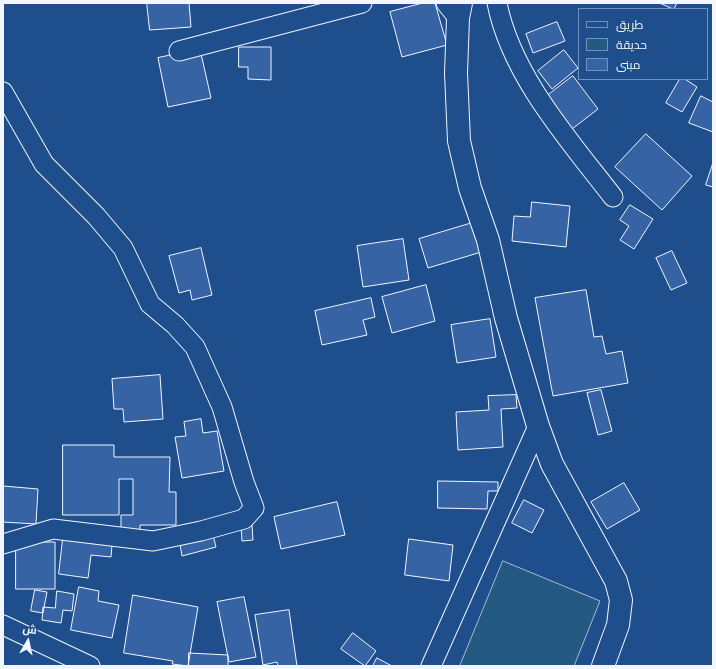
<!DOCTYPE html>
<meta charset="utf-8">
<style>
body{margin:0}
#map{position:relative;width:716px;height:669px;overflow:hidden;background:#1f4e8c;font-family:"PT Serif",Cairo,serif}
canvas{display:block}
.frame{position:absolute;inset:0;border:4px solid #f2f6ff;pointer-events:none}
.legend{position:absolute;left:578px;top:8px;width:130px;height:72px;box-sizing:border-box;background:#1f4e8c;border:1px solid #7391ba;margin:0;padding:5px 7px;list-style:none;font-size:12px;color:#f2f6ff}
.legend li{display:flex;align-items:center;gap:8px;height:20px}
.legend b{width:20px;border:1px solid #7391ba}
.north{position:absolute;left:8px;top:621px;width:40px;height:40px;-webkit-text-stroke:3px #1f4e8c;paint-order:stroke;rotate:9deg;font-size:11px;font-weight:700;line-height:16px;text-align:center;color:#f2f6ff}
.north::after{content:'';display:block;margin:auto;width:14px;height:18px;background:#f2f6ff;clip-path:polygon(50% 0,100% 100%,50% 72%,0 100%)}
</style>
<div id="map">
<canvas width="716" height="669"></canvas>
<div class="frame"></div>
<ul class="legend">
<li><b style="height:5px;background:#1f4e8c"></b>طريق</li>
<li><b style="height:11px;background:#245a82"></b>حديقة</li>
<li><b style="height:11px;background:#3563a3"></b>مبنى</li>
</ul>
<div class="north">ش</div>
</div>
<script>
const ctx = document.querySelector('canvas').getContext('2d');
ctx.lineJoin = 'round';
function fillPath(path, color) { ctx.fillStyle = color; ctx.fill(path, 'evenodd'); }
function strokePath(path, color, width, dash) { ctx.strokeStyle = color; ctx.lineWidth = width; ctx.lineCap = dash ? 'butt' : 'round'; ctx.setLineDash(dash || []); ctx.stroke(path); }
const green = new Path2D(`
 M 503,561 L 600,601 L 574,666 L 460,666 Z`);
fillPath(green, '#245a82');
strokePath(green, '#a8bbd7', 1);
const building = new Path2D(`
 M 147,3 L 189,3 L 191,27 L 150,30 Z
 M 423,3 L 435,3 L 447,45 L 402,57 L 390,12 Z
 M 660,3 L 677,3 L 674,9 Z
 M 557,22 L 565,41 L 533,53 L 526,34 Z
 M 239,47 L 271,47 L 271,80 L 248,79 L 248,67 L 239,67 Z
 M 200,49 L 211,98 L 168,107 L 158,58 Z
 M 564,50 L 578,68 L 552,89 L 538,71 Z
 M 573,76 L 598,109 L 572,129 L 547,96 Z
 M 680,79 L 685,79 L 697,87 L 682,112 L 666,103 Z
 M 701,96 L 713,102 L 713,132 L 689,123 Z
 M 646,134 L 692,176 L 662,210 L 615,167 Z
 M 713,163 L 713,187 L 706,185 Z
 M 532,202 L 570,206 L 566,247 L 512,241 L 514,216 L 530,217 Z
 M 630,205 L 653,219 L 634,249 L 620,240 L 629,226 L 620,220 Z
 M 479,221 L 488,250 L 428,268 L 419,239 Z
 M 403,239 L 409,280 L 363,287 L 357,246 Z
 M 201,248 L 212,295 L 192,300 L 190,290 L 179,293 L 169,256 Z
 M 672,251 L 687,283 L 671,290 L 656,258 Z
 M 426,285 L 435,321 L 392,333 L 382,297 Z
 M 586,290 L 594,337 L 602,336 L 606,354 L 622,351 L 628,383 L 553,396 L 535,298 Z
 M 371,298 L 375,317 L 363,320 L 367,335 L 322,345 L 315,311 Z
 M 490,319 L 496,357 L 457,363 L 451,325 Z
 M 160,375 L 163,419 L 124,422 L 123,409 L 114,409 L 112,379 Z
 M 601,390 L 612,431 L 598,435 L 587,393 Z
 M 516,395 L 517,408 L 501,409 L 503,447 L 458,450 L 456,412 L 489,410 L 488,396 Z
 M 201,419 L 203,433 L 217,431 L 224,471 L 182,478 L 175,437 L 186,436 L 184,422 Z
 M 63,445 L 114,445 L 114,457 L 170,457 L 169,492 L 176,492 L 176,525 L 140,525 L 140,534 L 121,533 L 121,515 L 133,515 L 133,479 L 119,479 L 119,515 L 63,515 Z
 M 438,481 L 498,482 L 498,491 L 488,491 L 487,509 L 438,508 Z
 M 624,483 L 640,510 L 607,529 L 591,502 Z
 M 3,486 L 38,489 L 36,524 L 3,522 Z
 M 524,500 L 544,510 L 532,533 L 512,523 Z
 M 337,502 L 345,535 L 281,549 L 274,517 Z
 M 252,525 L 253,540 L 242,541 L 241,526 Z
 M 213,535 L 216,547 L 182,556 L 180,544 Z
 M 63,539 L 112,545 L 111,557 L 91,555 L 88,578 L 59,574 Z
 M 409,539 L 453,545 L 449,581 L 405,575 Z
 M 16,542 L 55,542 L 55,589 L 16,589 Z
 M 79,587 L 99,591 L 98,601 L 119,605 L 112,638 L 71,630 Z
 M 35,590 L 47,592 L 43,613 L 31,611 Z
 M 57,591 L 74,594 L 72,611 L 63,610 L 61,623 L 42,620 L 43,607 L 55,608 Z
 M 133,595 L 198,607 L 188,666 L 172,664 L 173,661 L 124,653 Z
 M 244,597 L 256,657 L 229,662 L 217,602 Z
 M 289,610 L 297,666 L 278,666 L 277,662 L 263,665 L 255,615 Z
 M 353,633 L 376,651 L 365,666 L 341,649 Z
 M 189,653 L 228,655 L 228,666 L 189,666 Z
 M 377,658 L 392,666 L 373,666 Z`);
fillPath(building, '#3563a3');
strokePath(building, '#f2f6ff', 1);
const street = new Path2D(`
 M 446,3 L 458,18
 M 497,3 C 511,75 569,140 613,197
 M 179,51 L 362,3
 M 3,92 L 44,164 L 96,216 L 123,248 L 150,304 L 175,325 L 195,347 L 222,407 L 244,482 L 254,508 L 244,519 L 201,531 L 153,541 L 53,529 L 3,544
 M 3,625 L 90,666
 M 431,666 L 538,426`);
const secondary = new Path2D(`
 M 461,3 L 458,18 L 456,73 L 459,141 L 470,188 L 488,240 L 506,318 L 538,426 L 552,464 L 616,581 L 621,600 L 618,625 L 603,666`);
strokePath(street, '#f2f6ff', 21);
strokePath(secondary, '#f2f6ff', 24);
strokePath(street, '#1f4e8c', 19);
strokePath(secondary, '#1f4e8c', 22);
</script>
